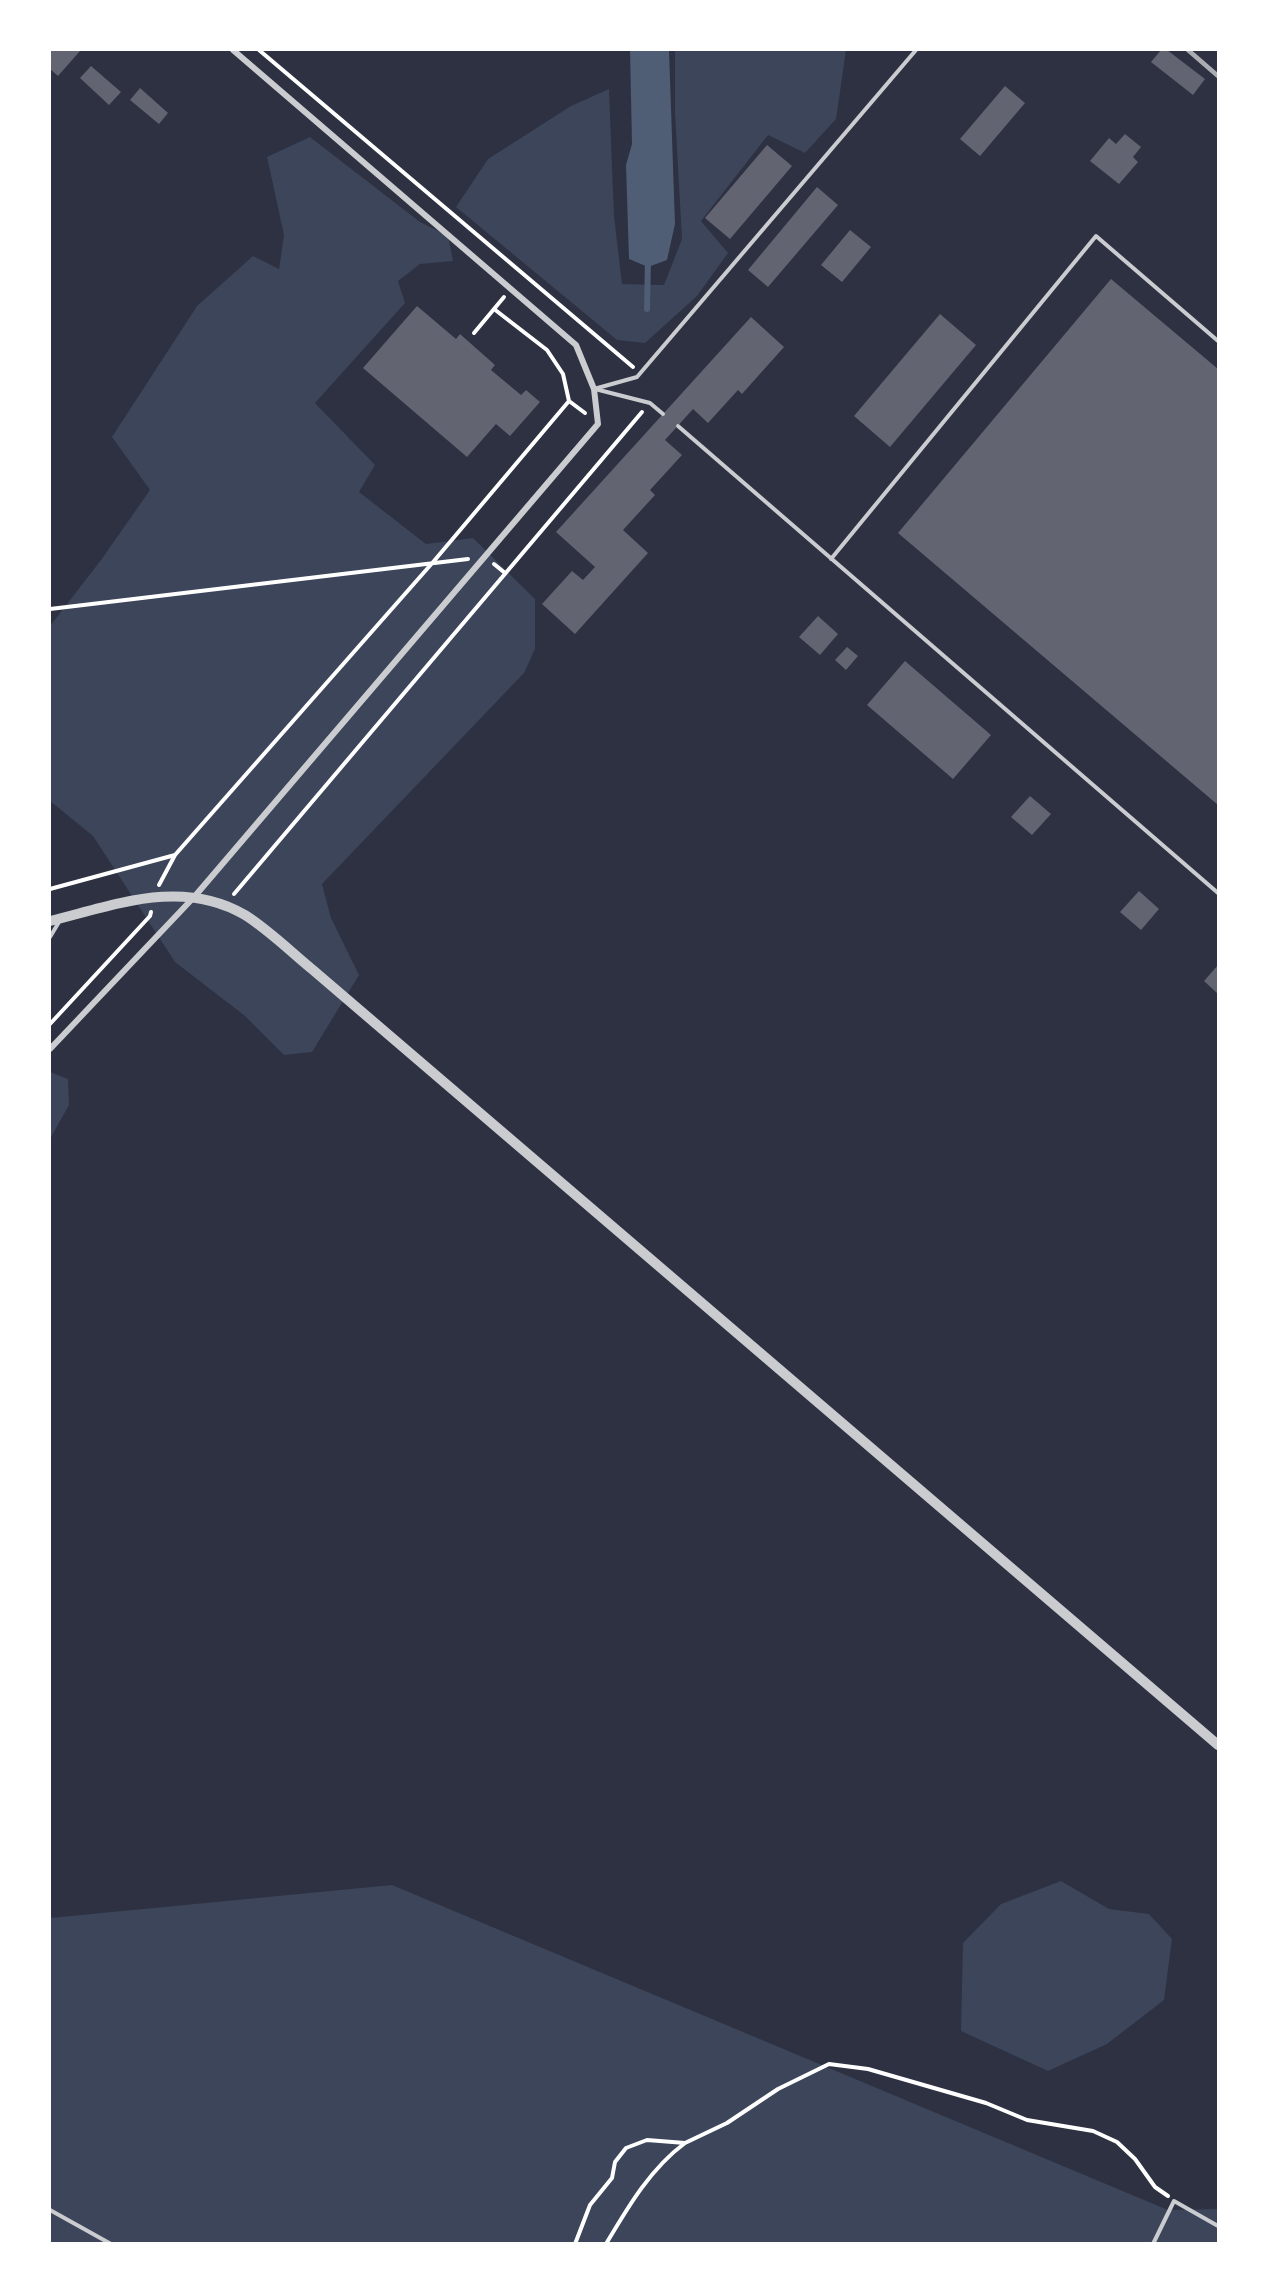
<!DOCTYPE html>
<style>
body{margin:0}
#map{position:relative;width:1268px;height:2293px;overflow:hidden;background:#2d3142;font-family:"Nunito Sans",sans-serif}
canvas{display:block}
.frame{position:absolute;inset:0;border:51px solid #fff;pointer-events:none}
</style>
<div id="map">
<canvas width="1268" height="2293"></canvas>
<div class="frame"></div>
</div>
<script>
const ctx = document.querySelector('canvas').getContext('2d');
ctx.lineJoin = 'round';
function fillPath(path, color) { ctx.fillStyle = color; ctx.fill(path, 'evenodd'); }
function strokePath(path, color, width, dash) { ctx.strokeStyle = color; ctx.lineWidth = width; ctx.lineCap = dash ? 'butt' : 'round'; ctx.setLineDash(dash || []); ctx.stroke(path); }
fillPath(new Path2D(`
 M 675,50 L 846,50 L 836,119 L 805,153 L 768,135 L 701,221 L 728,253 L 697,296 L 645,343 L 617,340 L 456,207 L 488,159 L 571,106 L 609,89 L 614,216 L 622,284 L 664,285 L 682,239 L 675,113 Z
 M 310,137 L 420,222 L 448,236 L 453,261 L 420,264 L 398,281 L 405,303 L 315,403 L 375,465 L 359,492 L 426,544 L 473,538 L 535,599 L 535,649 L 524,673 L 322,884 L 331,918 L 359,975 L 312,1052 L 284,1055 L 245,1016 L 175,962 L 93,836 L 50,801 L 50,626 L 101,560 L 150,490 L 112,437 L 197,306 L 253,256 L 279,269 L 284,235 L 267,157 Z
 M 50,1072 L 68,1079 L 69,1105 L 50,1139 Z
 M 1061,1881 L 1109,1909 L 1149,1914 L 1172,1939 L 1164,2000 L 1107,2044 L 1048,2071 L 961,2031 L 963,1943 L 1001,1904 Z
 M 392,1885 L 1168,2210 L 1218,2209 L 1218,2244 L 50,2244 L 50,1918 Z`), '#3c4559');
fillPath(new Path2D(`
 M 630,50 L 669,50 L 675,224 L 667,260 L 648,267 L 629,259 L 626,165 L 632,144 Z`), '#4f5d75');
strokePath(new Path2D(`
 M 647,309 L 648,259`), '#4f5d75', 6);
fillPath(new Path2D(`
 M 50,50 L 79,50 L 80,51 L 58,76 L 50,69 Z
 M 1161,50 L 1167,50 L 1205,79 L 1193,95 L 1151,62 Z
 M 91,66 L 121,92 L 109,105 L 80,78 Z
 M 1005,86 L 1025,103 L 980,156 L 960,139 Z
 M 140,88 L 168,113 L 159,124 L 130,100 Z
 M 1125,134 L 1141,147 L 1133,157 L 1138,162 L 1119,184 L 1090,161 L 1109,138 L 1116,144 Z
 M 767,145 L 792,166 L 730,239 L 705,218 Z
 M 817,187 L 838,205 L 768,287 L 748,270 Z
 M 850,230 L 871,247 L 842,282 L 821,265 Z
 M 1111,279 L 1218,369 L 1218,805 L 898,533 Z
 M 417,306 L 456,339 L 460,334 L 495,365 L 491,370 L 521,395 L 526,390 L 540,402 L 510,436 L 496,424 L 467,457 L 363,368 Z
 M 940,314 L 976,345 L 890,447 L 854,416 Z
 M 751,317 L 784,347 L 742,394 L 738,390 L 708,423 L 693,409 L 665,440 L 682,455 L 650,490 L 655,495 L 623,530 L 648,553 L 575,634 L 542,604 L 572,571 L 583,580 L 595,567 L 556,532 Z
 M 818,616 L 838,634 L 820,655 L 799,637 Z
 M 847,647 L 858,656 L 846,670 L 835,660 Z
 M 905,661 L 991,735 L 953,779 L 867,705 Z
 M 1030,796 L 1051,814 L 1032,835 L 1011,817 Z
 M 1139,891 L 1159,909 L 1141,930 L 1120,912 Z
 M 1218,965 L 1218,994 L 1204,981 Z`), '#626471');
strokePath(new Path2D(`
 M 259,50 L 633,367
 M 494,309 L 547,350 L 563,374 L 569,401 L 585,413
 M 474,333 L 504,297
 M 494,564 L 505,573
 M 50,609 L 468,559
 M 159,885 L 175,855 L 434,561 L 569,401
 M 50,889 L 175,855
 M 234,894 L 642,412
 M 50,1024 L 150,916 L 151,912
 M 575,2244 L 590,2205 L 612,2178 L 615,2162 L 626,2148 L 647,2140 L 685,2143 L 727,2123 L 778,2089 L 829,2064 L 868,2069 L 986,2103 L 1027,2120 L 1093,2131 L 1117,2142 L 1135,2159 L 1155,2187 L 1168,2196
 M 606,2244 C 628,2207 650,2169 685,2143`), '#fff', 4);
strokePath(new Path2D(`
 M 594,389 L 637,377 L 916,50
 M 595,389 L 650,403 L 663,414
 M 678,426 L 1218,893
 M 831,559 L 1096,236 L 1218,341
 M 50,937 L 59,922
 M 50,2210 L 111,2244
 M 1153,2244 L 1174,2201 L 1218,2226`), '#caccd0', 4);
strokePath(new Path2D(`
 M 50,1049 L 195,896 L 598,424 L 594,389 L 576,345 L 233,50`), '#caccd0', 6);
strokePath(new Path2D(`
 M 50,921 C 115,905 182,878 245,915 C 269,930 291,952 313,970 L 1218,1745`), '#caccd0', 10);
strokePath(new Path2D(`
 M 1188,50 L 1218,76`), '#abadb3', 4.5);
</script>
